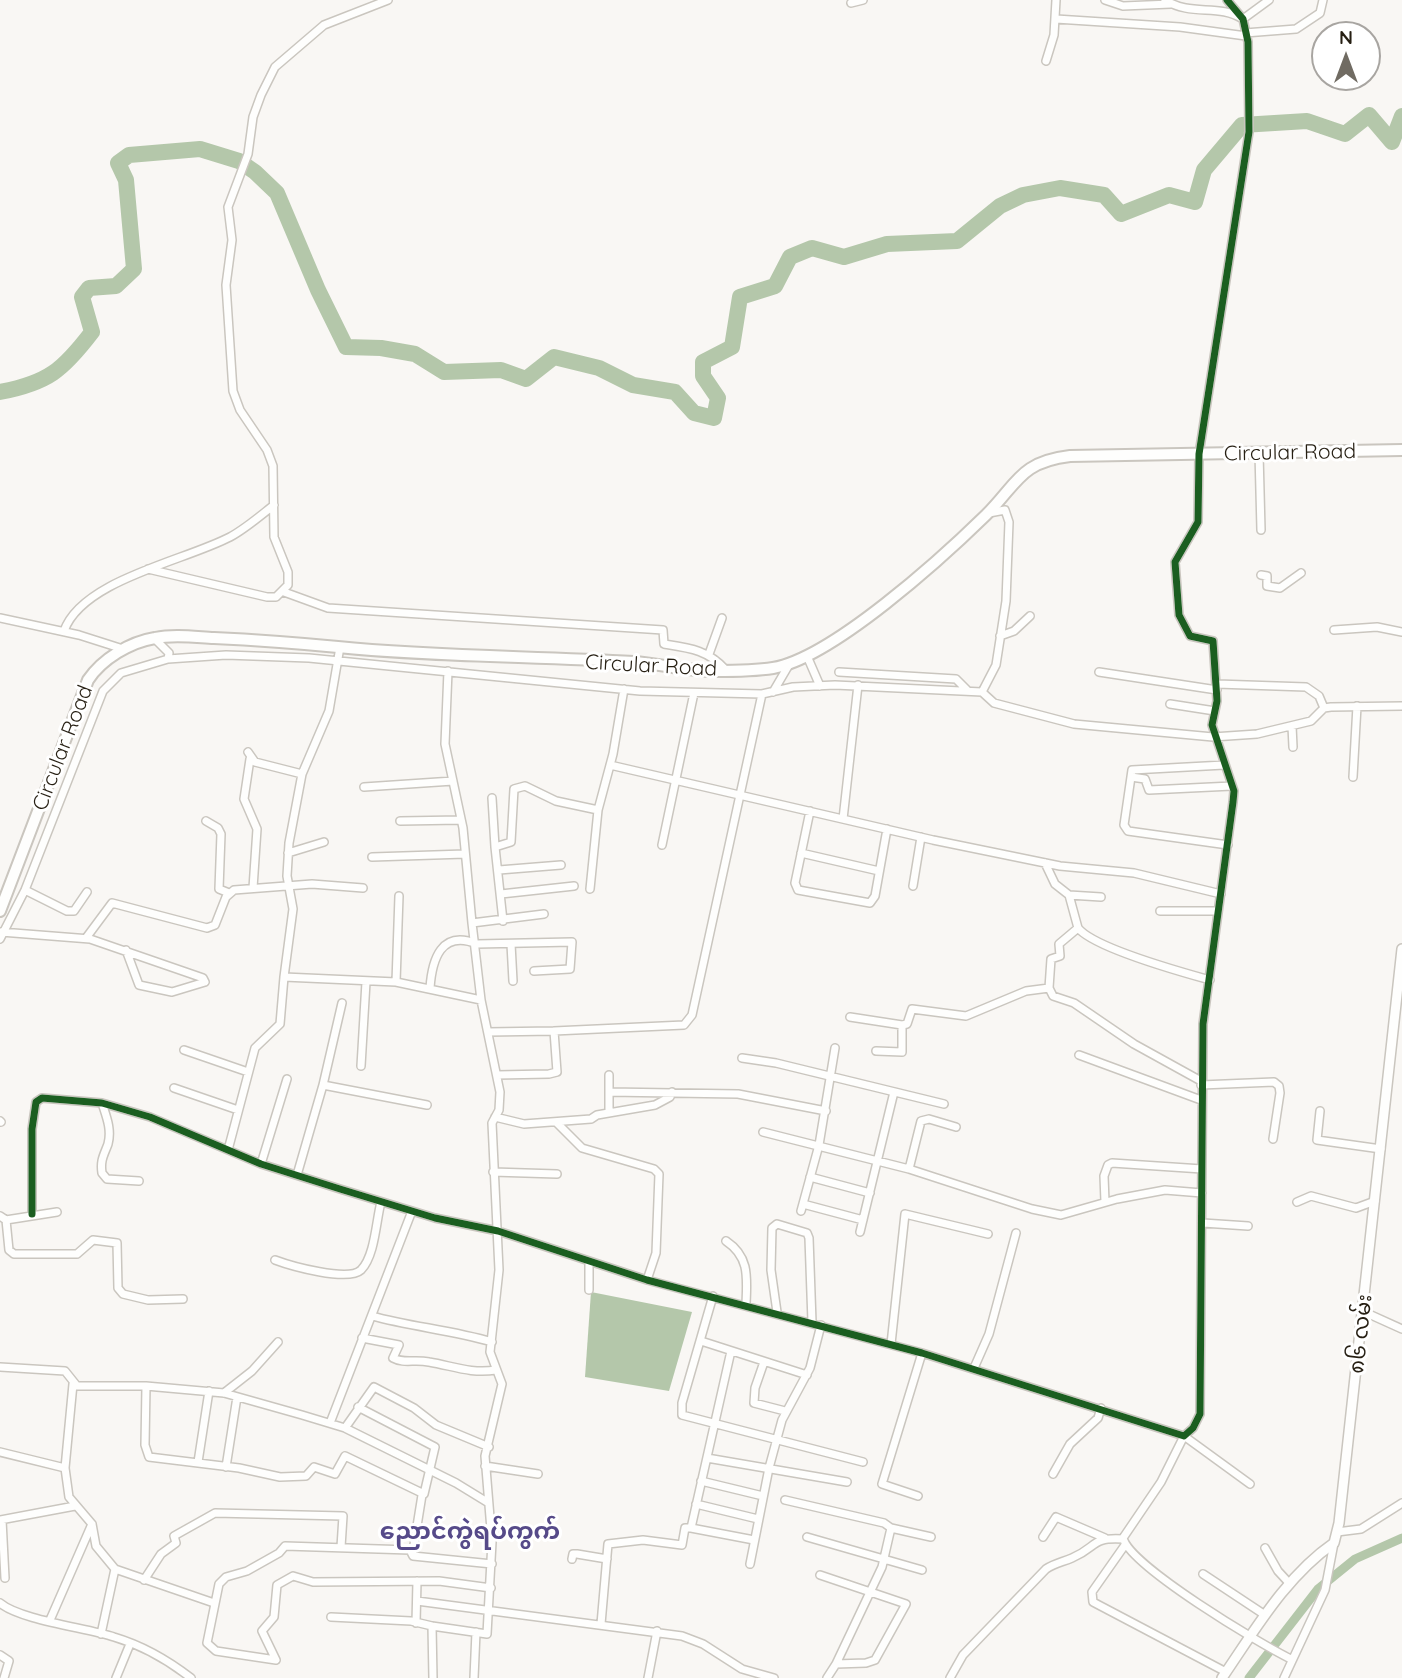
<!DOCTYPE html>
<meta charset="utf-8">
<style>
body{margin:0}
#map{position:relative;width:1402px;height:1678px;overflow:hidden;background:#f9f7f4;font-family:Quicksand,sans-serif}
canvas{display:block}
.north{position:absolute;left:1311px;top:21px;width:70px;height:70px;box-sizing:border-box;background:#fff;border:2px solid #a8a5a1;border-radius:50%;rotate:0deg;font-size:19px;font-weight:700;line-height:28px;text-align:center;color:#261f13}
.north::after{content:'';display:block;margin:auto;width:24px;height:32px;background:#706b62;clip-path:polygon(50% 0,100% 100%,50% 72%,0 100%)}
</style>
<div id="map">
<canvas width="1402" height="1678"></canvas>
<div class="north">N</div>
</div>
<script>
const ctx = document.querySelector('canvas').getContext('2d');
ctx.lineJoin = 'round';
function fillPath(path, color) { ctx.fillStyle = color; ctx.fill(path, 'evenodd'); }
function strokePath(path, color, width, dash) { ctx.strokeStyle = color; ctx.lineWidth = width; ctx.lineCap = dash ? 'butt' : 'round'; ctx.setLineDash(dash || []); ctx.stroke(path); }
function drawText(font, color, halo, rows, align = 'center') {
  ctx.font = font + ' Quicksand,"Noto Sans Myanmar",sans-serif'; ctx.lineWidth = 6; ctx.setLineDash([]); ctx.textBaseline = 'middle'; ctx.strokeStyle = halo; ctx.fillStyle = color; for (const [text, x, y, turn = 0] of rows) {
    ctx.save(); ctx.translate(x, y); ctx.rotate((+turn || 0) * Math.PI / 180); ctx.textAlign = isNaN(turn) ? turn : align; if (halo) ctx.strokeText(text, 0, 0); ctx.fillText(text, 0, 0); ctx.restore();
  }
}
fillPath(new Path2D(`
 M 591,1292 L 692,1312 L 669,1391 L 585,1377 Z`), '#b4c7aa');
strokePath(new Path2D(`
 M 1249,1678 L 1318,1589 L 1355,1559 L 1402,1538`), '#b4c7aa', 9);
strokePath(new Path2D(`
 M 0,392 C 48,383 63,370 92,332 L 82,297 L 89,288 L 116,286 L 134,269 L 126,180 L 118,163 L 129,155 L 200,149 L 239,161 L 255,172 L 277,193 L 318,290 L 346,347 L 381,348 L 415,354 L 444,372 L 501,370 L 526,379 L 554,357 L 599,368 L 633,385 L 675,392 L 694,413 L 714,418 L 718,398 L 703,376 L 703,362 L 732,347 L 740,297 L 775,286 L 790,257 L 812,248 L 844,257 L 887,244 L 957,241 L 1000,206 L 1023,195 L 1060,188 L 1104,195 L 1121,214 L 1169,195 L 1195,202 L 1204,170 L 1242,125 L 1307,121 L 1345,134 L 1369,115 L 1392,142 L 1402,116`), '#b4c7aa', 16);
const minor = new Path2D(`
 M 1105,0 L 1123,6 L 1171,4
 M 1165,0 C 1192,17 1218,3 1243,19 L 1269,0
 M 851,3 L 863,0
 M 1056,19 L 1180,27 L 1246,36
 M 1245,33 L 1296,29 L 1320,13 L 1323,0
 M 1046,61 L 1054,35 L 1056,0
 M 1259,453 L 1261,530
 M 148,569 L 267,597 L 276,597 L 288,585 L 288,572 L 274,537 L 273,466 L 267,450 L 240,410 L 233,391 L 226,285 L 232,240 L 228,207 L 248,154 L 253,117 L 261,95 L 275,67 L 324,25 L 388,0
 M 1261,575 L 1267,576 L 1267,586 L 1280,588 L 1301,573
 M 284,592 L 328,608 L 663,630 L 664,644 C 690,648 708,650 726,670
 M 0,618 L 79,635 L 123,649
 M 1334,630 L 1377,627 L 1402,632
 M 64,631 C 82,580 184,561 230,537 C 245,529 260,516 274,505
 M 1000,636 L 1014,631 L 1030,616
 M 709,654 L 722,618
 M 807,656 L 820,686
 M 168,659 L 226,655 L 309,658 L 640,691 L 762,694 L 793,687 L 835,685 L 982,692 L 996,665 L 1006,601 L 1009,522 L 1005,510 L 989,513
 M 448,671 L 445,744 L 463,828 L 472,923
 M 839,672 L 956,679 L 967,690
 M 1099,672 L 1217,690
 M 1217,684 L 1306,687 L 1319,696 L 1324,708
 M 773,692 L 790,663
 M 982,692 L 994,703 L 1074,724 L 1213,737 L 1257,734 L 1311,721 L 1324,708 L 1331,707 L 1402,706
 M 1170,704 L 1215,711
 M 1292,726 L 1293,747
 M 248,752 L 255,762 L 302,774
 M 250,759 L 244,799 L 257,829 L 253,888
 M 610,765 L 933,840 L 1060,866 L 1134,873 L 1221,894
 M 1224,765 L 1132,770 L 1124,825 L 1128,831 L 1228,845
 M 1131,777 L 1145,779 L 1149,790 L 1232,786
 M 1353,777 L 1357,706
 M 364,787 L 453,781
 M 492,798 L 495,847
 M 810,811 L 795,883 L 798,890 L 870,903 L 875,896 L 887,829
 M 843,819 L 858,685
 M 206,821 L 218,828 L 221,834 L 219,889 L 229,893
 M 400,821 L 461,820
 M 662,845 L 694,693
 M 288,853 L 324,842
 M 801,853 L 879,871
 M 372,857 L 465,854
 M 1045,863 L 1055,884 L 1069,895 L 1078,928 L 1059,944 L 1060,956 L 1051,959 L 1049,988 L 1053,996 L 1074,1003 L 1134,1044 L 1201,1081
 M 499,870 L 561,865
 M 913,886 L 921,837
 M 590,889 L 598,810 L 613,754 L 624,689
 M 25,890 L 67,911 L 74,911 L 87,892
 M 501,894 L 574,886
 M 1069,895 L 1101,897
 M 1160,911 L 1218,911
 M 503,921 L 495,847 L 511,842 L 514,789 L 525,786 L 556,801 L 598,810
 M 1078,928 C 1094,948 1181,972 1210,980
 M 1,932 L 90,939 L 203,978 L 205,982 L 172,992 L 139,985 L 126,950
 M 86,938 L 112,903 L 207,928 L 215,925 L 226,897 L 234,890 L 312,884 L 363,888
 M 0,939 L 25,890 L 103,691 L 121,673 L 168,659 L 169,653 L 154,638
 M 511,944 L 513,981
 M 284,977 L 293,909 L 287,876 L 289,843 L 302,774 L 329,711 L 340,647
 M 396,982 L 399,896
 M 430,988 C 432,960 441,929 477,944 L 572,942 L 570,969 L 534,971
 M 850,1017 L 902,1025
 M 554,1031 L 684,1025 L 692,1015 L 762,694
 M 488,1032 L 554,1031 L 557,1072 L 549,1074 L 497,1075
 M 184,1050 L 248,1072
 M 876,1051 L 902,1052 L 902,1025 L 907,1024 L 912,1009 L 966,1016 L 1026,991 L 1049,988
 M 1079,1055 L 1201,1100
 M 742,1058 L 776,1063 L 944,1104
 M 361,1066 L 366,982
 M 609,1075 L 609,1113
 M 323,1085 L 427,1105
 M 1201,1085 L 1274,1082 L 1279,1086 L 1280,1093 L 1273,1139
 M 174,1088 L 238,1110
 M 609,1092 L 738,1094 L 826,1111
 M 102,1103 C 106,1116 112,1129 108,1144 C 104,1155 100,1160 102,1173 L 107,1179 L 139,1181
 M 1320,1111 L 1317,1140 L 1381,1149
 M 495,1117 L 524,1124 L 591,1119 L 597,1115 L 655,1105 L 670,1097 L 672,1092
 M 0,1121 L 1,1122
 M 556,1122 L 582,1148 L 654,1169 L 659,1174 L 656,1253 L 647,1280
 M 763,1132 L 909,1169 L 1032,1209 L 1061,1215 L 1117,1199 L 1165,1190 L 1202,1193
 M 228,1150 L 255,1048 L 280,1024 L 284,977 L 396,982 L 481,1000
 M 261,1164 L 287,1079
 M 909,1169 L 921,1121 L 929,1119 L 956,1127
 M 493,1172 L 557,1174
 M 297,1175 L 323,1085 L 342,1003
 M 810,1177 L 870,1193
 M 1105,1202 L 1104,1176 L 1108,1165 L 1112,1163 L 1202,1169
 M 1297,1202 L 1311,1196 L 1356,1208 L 1375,1201
 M 803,1204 L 863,1220
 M 801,1211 L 819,1145 L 835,1048
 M 32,1214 L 32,1129 L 36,1102 L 42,1098 L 102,1103 L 150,1117 L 261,1164 L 340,1189 L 435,1218 L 498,1231 L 647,1280 L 922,1353 L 1184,1436 L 1193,1428 L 1200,1414 L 1203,1024 L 1233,802 L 1234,791 L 1212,725 L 1217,701 L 1213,641 L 1190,636 L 1179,615 L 1175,562 L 1198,522 L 1199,454 L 1249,132 L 1248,42 L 1243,19 L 1227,0
 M 0,1216 L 6,1220 L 9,1250 L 14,1254 L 77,1254 L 93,1240 L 117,1243 L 118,1288 L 123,1294 L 148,1300 L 183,1299
 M 6,1220 L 57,1212
 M 1203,1223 L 1248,1226
 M 860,1232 L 894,1092
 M 726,1241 C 750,1257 747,1278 746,1304
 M 275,1260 C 291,1266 348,1282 361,1270 C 375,1256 376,1221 381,1202
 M 589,1263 L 589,1290
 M 713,1296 L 682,1403 L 682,1415 L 863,1462
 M 777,1312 L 771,1270 L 772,1228 L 777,1224 L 807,1233 L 809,1238 L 812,1322
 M 372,1316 C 412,1327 452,1330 492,1342
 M 1363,1316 L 1371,1315 L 1402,1329
 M 362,1338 L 399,1345 L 393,1358 C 404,1364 414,1359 429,1362 C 453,1366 471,1374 496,1370
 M 701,1341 L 807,1375
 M 891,1344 L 905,1214 L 988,1234
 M 764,1362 L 755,1388 L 754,1403 L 785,1411
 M 0,1367 L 65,1371 L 77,1386 L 146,1386 L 224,1393 L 302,1415 L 345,1428 L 456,1483 L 487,1502
 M 974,1368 L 989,1334 L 1016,1233
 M 146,1386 L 145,1445 L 149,1457 L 239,1468 L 280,1477 L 306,1476 L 314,1467 L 335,1474 L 345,1456 L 424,1494 L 435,1447 L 358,1407
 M 224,1393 L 252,1371 L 278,1342
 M 330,1423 L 412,1211
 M 345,1428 L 374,1387 L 414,1408 L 436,1425 L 489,1447
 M 0,1452 L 65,1468 L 69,1497 L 92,1524 L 96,1546 L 115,1569 L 214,1603
 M 707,1458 L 847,1482
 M 198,1462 L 209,1391
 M 485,1466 L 538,1474
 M 226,1467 L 237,1397
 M 65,1468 L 73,1384
 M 1053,1474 L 1070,1444 L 1098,1418 L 1101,1408
 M 701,1481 L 763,1496
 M 1250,1484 L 1184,1436 L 1161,1482 L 1123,1538 C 1130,1566 1260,1644 1291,1659
 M 918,1496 L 882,1484 L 922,1353
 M 785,1500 L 884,1523 L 891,1528 L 882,1567 L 836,1664
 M 696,1504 L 758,1519
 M 0,1520 L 75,1506
 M 2,1520 L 5,1578
 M 691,1528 L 754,1540
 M 891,1528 L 931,1537
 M 1337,1532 L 1361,1529 L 1402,1503
 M 807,1537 L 922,1570
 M 1043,1537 L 1056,1517 L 1105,1538
 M 1125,1545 L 1092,1592 L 1093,1602 L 1226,1672
 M 1265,1548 L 1278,1571 L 1290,1584
 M 413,1551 L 422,1495
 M 572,1559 L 573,1554 L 577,1554 L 607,1559
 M 750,1564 L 769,1468 L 782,1420 L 810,1368 L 821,1325
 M 1203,1574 L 1265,1615
 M 820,1575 L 906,1604 L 875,1660 L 866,1663 L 836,1664 L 827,1678
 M 144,1580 L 161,1554 L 176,1543 L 174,1536 L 215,1513 L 343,1516 L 341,1547
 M 491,1588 L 439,1581 L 313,1582 L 293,1576 L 277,1585 L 274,1617 L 262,1631 L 276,1660 L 216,1651 L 207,1643 L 219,1584 L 226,1577 L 247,1571 L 279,1553 L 285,1546 L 410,1550 L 413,1556 L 492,1564
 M 417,1601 L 682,1636 L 703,1644 L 742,1669 L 774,1678
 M 0,1603 C 20,1620 87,1628 114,1637 C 141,1645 169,1661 191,1678
 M 331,1617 L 411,1621 L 432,1626 L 433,1678
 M 50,1620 L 92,1524
 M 416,1623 L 417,1581
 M 601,1624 L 608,1544 L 643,1540 L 682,1545 L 685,1528 L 691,1528 L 731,1351
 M 432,1626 L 487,1634 L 492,1542 L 485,1456 L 502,1384 L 490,1352 L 499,1270 L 492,1123 L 499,1110 L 500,1092 L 481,1000 L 472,923 L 544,914
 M 101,1634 L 115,1569
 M 0,1655 L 9,1661 L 4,1678
 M 116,1678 L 130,1644
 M 474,1678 L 476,1632
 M 648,1678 L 657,1631
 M 950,1678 L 963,1655 L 1046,1569 C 1055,1563 1063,1562 1072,1558 C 1098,1547 1090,1537 1123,1539
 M 1284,1678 L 1325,1590 L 1334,1543`);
const tertiary = new Path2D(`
 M 1222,1678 C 1255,1630 1286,1576 1334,1543 L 1339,1523 L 1402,949`);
const secondary = new Path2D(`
 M 0,911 L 88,680 C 102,659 130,642 155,638 C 174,634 195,637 214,638 C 256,640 296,643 338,647 C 436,657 535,656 634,662 C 660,664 687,671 714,671 C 733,671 754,671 773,668 C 832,658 942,558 986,515 C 1018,483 1020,462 1070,456 L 1402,450`);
strokePath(minor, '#cac6bf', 10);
strokePath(tertiary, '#cac6bf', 12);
strokePath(secondary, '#cac6bf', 14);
strokePath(minor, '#fefefd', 7);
strokePath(tertiary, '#fefefd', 9);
strokePath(secondary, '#fefefd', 10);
strokePath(new Path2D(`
 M 32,1214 L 32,1129 L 36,1102 L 42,1098 L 102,1103 L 150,1117 L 261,1164 L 340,1189 L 435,1218 L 498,1231 L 647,1280 L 922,1353 L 1184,1436 L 1193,1428 L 1200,1414 L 1203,1024 L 1233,802 L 1234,791 L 1212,725 L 1217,701 L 1213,641 L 1190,636 L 1179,615 L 1175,562 L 1198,522 L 1199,454 L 1249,132 L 1248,42 L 1243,19 L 1227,0`), '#1b5e20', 7);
drawText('21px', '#261f13', '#fff', [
 ["Circular Road",1290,453,-1],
 ["Circular Road",651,666,3],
 ["Circular Road",63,748,-69],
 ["၈၆ လမ်း",1361,1334,-84]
]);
drawText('bold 24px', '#564a89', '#fff', [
 ["ညောင်ကွဲရပ်ကွက်",470,1532]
]);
</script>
